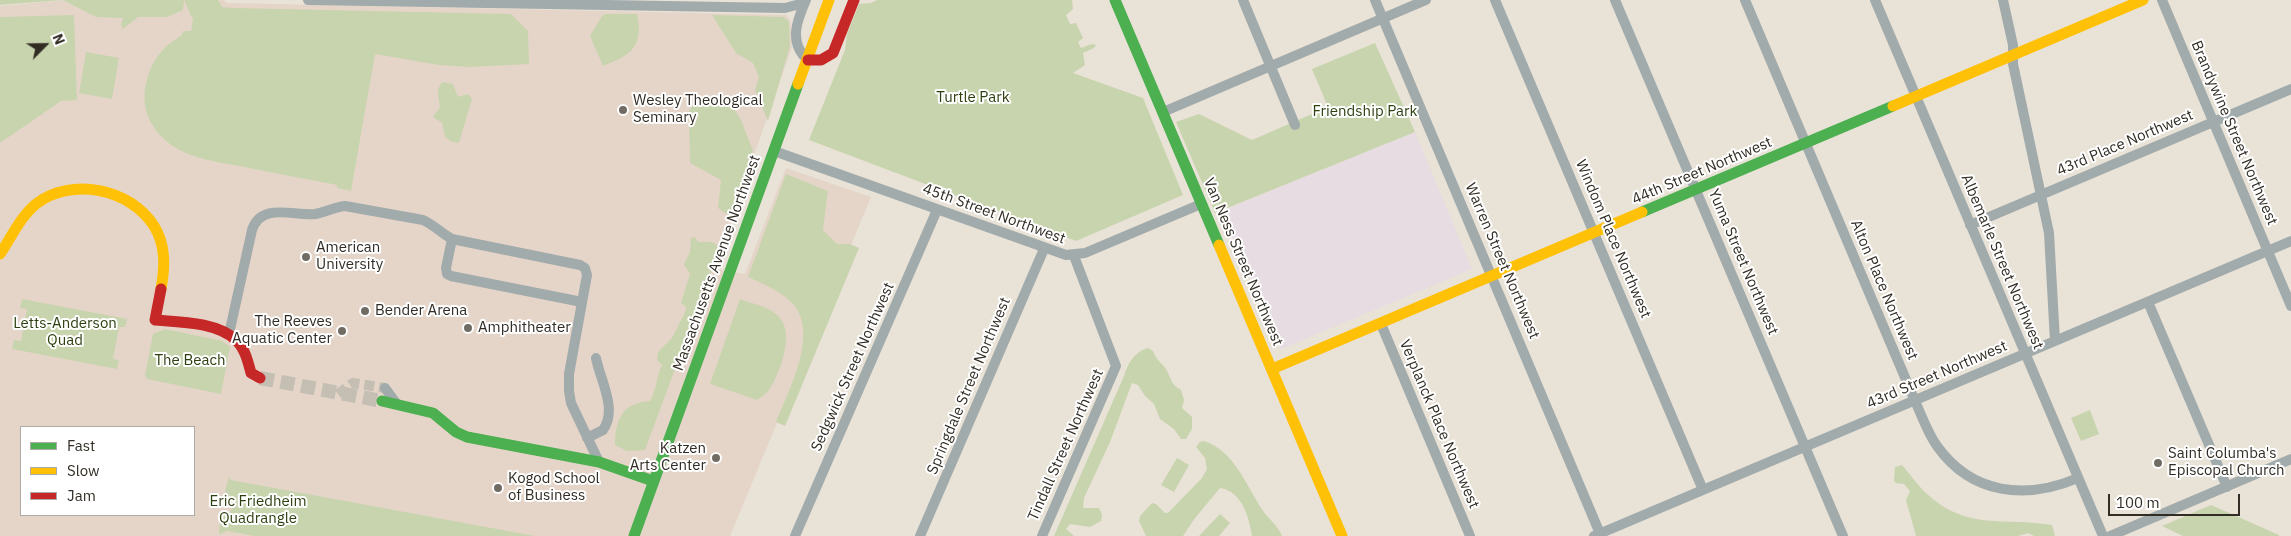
<!DOCTYPE html>
<style>
body{margin:0}
#map{position:relative;width:2291px;height:536px;overflow:hidden;background:#e9e2d7;font-family:"IBM Plex Sans",sans-serif}
canvas{display:block}
.legend{position:absolute;left:20px;top:426px;width:175px;height:90px;box-sizing:border-box;background:#fff;border:1px solid #adaba7;margin:0;padding:6px 9px;list-style:none;font-size:15px;color:#312c24}
.legend li{display:flex;align-items:center;gap:10px;height:25px}
.legend b{width:25px;border:1px solid #adaba7}
.north{position:absolute;left:20px;top:20px;width:50px;height:50px;-webkit-text-stroke:4px #fff;paint-order:stroke;rotate:67deg;font-size:14px;font-weight:700;line-height:20px;text-align:center;color:#312c24}
.north::after{content:'';display:block;margin:auto;width:18px;height:22px;background:#312c24;clip-path:polygon(50% 0,100% 100%,50% 72%,0 100%)}
.scale{position:absolute;left:2108px;top:494px;width:132px;height:22px;box-sizing:border-box;border:2px solid #312c24;border-top:0;padding-left:6px;font-size:15px;line-height:18px;white-space:nowrap;color:#312c24;-webkit-text-stroke:4px #fff;paint-order:stroke}
</style>
<div id="map">
<canvas width="2291" height="536"></canvas>
<ul class="legend">
<li><b style="height:6px;background:#4caf50"></b>Fast</li>
<li><b style="height:6px;background:#ffc107"></b>Slow</li>
<li><b style="height:6px;background:#c62828"></b>Jam</li>
</ul>
<div class="north">N</div>
<div class="scale">100 m</div>
</div>
<script>
const ctx = document.querySelector('canvas').getContext('2d');
ctx.lineJoin = 'round';
function fillPath(path, color) { ctx.fillStyle = color; ctx.fill(path, 'evenodd'); }
function strokePath(path, color, width, dash) { ctx.strokeStyle = color; ctx.lineWidth = width; ctx.lineCap = dash ? 'butt' : 'round'; ctx.setLineDash(dash || []); ctx.stroke(path); }
function drawText(font, color, halo, rows, align = 'center') {
  ctx.font = font + ' "IBM Plex Sans",sans-serif'; ctx.lineWidth = 4; ctx.setLineDash([]); ctx.textBaseline = 'middle'; ctx.strokeStyle = halo; ctx.fillStyle = color; for (const [text, x, y, turn = 0] of rows) {
    ctx.save(); ctx.translate(x, y); ctx.rotate((+turn || 0) * Math.PI / 180); ctx.textAlign = isNaN(turn) ? turn : align; if (halo) ctx.strokeText(text, 0, 0); ctx.fillText(text, 0, 0); ctx.restore();
  }
}
fillPath(new Path2D(`
 M 1415,132 L 1472,269 L 1281,349 L 1221,211 Z`), '#e6dce2');
fillPath(new Path2D(`
 M 66,0 L 223,0 L 228,3 L 786,15 L 791,21 L 792,47 L 714,269 L 745,274 L 786,168 L 871,197 L 730,536 L 0,536 L 0,6 ZM 21,427 L 194,427 L 194,515 L 21,515 Z`), '#e5d5c9');
fillPath(new Path2D(`
 M 0,0 L 184,0 L 183,10 L 167,17 L 138,17 L 123,29 L 121,25 L 123,18 L 96,17 L 63,0 L 0,5 Z
 M 184,0 L 218,0 L 222,7 L 234,8 L 511,14 L 528,31 L 529,64 L 470,67 L 439,65 L 375,54 L 351,191 L 337,188 L 337,185 C 309,180 282,174 254,169 C 217,161 175,160 153,126 C 146,116 143,102 145,89 C 150,63 159,49 182,35 L 183,31 L 191,31 L 193,20 Z
 M 877,0 L 1072,0 L 1073,9 L 1066,15 L 1070,24 L 1076,23 L 1083,38 L 1078,42 L 1081,48 L 1092,44 L 1096,45 L 1094,48 L 1083,53 L 1085,65 L 1073,73 L 1143,98 L 1183,195 L 1076,241 L 809,140 L 845,50 L 847,34 L 859,4 L 871,3 Z
 M 605,14 L 637,14 C 644,47 631,55 603,66 L 590,36 L 602,16 Z
 M 74,15 L 77,100 L 61,101 L 0,143 L 0,17 Z
 M 712,15 L 784,17 L 789,22 L 790,46 L 768,121 L 755,90 L 759,77 L 753,63 L 736,53 Z
 M 1375,43 L 1415,132 L 1215,213 L 1176,122 L 1199,114 L 1252,140 L 1328,107 L 1312,69 Z
 M 86,52 L 119,58 L 112,99 L 79,93 Z
 M 443,82 L 453,84 L 458,97 L 468,94 L 472,99 L 459,143 L 452,142 L 445,137 L 442,123 L 433,117 L 440,107 C 439,98 435,88 443,82 Z
 M 699,96 L 715,96 L 730,103 L 741,120 L 753,151 L 731,217 L 718,208 L 721,180 L 690,163 L 689,111 Z
 M 786,174 L 828,191 L 823,230 L 837,244 L 850,244 L 859,248 L 785,426 L 776,422 C 788,392 821,331 791,302 C 779,290 763,284 748,277 Z
 M 695,237 L 698,242 L 711,242 L 717,245 L 718,253 L 645,450 L 627,451 L 615,445 C 615,421 622,402 650,401 C 657,390 656,376 662,365 L 657,360 L 658,352 L 672,338 L 686,310 L 686,307 L 681,303 L 690,274 L 684,264 L 690,252 L 691,238 Z
 M 22,299 L 127,319 L 125,327 L 119,327 L 113,359 L 119,360 L 117,369 L 12,349 L 14,340 L 21,341 L 27,309 L 20,308 Z
 M 740,299 C 753,304 769,306 779,317 C 795,333 780,373 769,390 C 766,394 761,397 757,400 L 710,384 Z
 M 165,329 L 222,341 L 230,347 L 221,394 L 147,379 L 145,375 L 153,334 Z
 M 1148,348 L 1153,351 C 1157,362 1163,363 1167,371 C 1173,382 1170,383 1181,390 L 1184,400 L 1182,408 L 1192,417 L 1192,429 L 1186,439 L 1181,439 L 1174,429 L 1160,419 L 1154,404 L 1145,396 L 1138,385 L 1132,383 L 1110,442 L 1084,498 L 1083,508 L 1099,508 L 1102,514 L 1101,521 L 1090,527 L 1070,524 L 1066,529 L 1074,536 L 1054,536 L 1124,376 C 1128,363 1134,352 1148,348 Z
 M 2090,410 L 2099,434 L 2081,441 L 2071,418 Z
 M 1204,441 C 1233,450 1246,484 1261,508 C 1267,518 1278,525 1282,536 L 1252,536 C 1249,517 1242,491 1220,488 L 1195,518 L 1183,536 L 1146,536 L 1139,521 L 1140,516 L 1152,503 L 1156,504 L 1165,513 L 1168,513 L 1202,478 L 1207,469 L 1205,458 L 1196,447 L 1200,442 Z
 M 1177,458 L 1189,465 L 1174,492 L 1161,485 Z
 M 1902,465 C 1910,474 1918,486 1927,494 C 1967,531 2004,517 2052,525 L 2055,536 L 2034,536 L 2028,533 L 2018,536 L 1916,536 L 1906,500 L 1910,491 L 1904,484 L 1896,483 L 1894,481 L 1895,467 Z
 M 229,477 L 231,480 L 535,536 L 254,536 L 228,531 L 219,534 L 220,518 L 231,511 L 233,501 L 225,491 Z
 M 2211,505 L 2279,535 L 2279,536 L 2183,536 L 2162,526 Z
 M 1220,514 L 1230,523 L 1219,536 L 1199,536 Z`), '#c8d4ad');
strokePath(new Path2D(`
 M 338,394 L 353,383 L 385,388`), '#c4beb3', 10, [10, 5]);
strokePath(new Path2D(`
 M 260,378 L 382,401`), '#c4beb3', 14, [14, 7]);
strokePath(new Path2D(`
 M 308,0 L 785,8 L 804,3
 M 806,0 C 797,20 788,43 808,60
 M 1243,0 L 1295,125
 M 1375,0 L 1601,536
 M 1495,0 L 1703,490
 M 1615,0 L 1843,536
 M 1745,0 L 1915,401 C 1922,416 1927,432 1937,446 C 1972,495 2026,500 2078,478
 M 1875,0 L 2103,536
 M 2003,0 L 2013,45 L 2013,64 L 2049,233 L 2055,341
 M 2162,0 L 2291,306
 M 1163,112 L 1426,0
 M 774,151 L 1066,255 L 1085,253 L 1201,204
 M 1970,225 L 2291,89
 M 452,239 L 446,268 L 447,274 L 451,276 L 582,302
 M 2148,302 L 2227,487
 M 1381,324 L 1470,536
 M 229,334 L 252,230 C 261,202 293,216 315,214 C 326,212 334,207 345,206 L 423,220 C 434,225 441,233 452,239 L 580,265 L 585,268 L 587,275 L 569,374 L 569,391 L 571,403 L 599,462
 M 385,388 L 396,403
 M 587,438 L 603,430 C 618,409 600,380 596,358
 M 795,536 L 937,210
 M 920,536 L 1044,249
 M 1042,536 L 1116,366 L 1074,256
 M 1594,536 L 2291,241
 M 2110,536 L 2291,459`), '#a2abac', 10);
strokePath(new Path2D(`
 M 1115,0 L 1219,245
 M 1642,212 L 1893,106
 M 382,401 L 433,413 L 456,432 L 467,437 L 599,462 L 653,481
 M 634,536 L 798,84`), '#4caf50', 11);
strokePath(new Path2D(`
 M 798,84 L 829,0
 M 1893,106 L 2143,0
 M 1219,245 L 1342,536
 M 0,254 C 11,238 20,217 36,204 C 71,177 130,188 154,226 C 166,245 165,267 161,289
 M 1272,369 L 1642,212`), '#ffc107', 11);
strokePath(new Path2D(`
 M 808,60 L 821,60 L 833,53 L 854,0
 M 161,289 L 155,320 C 180,322 218,322 237,341 C 245,349 248,362 251,373 L 260,378`), '#c62828', 11);
for (const [x, y, r, color] of [
 [623,110,5,"#716c63"],
 [306,257,5,"#716c63"],
 [365,311,5,"#716c63"],
 [468,328,5,"#716c63"],
 [342,331,5,"#716c63"],
 [716,458,5,"#716c63"],
 [2158,463,5,"#716c63"],
 [498,488,5,"#716c63"]
]) { const dot = new Path2D(); dot.arc(x, y, r, 0, 2 * Math.PI); ctx.fillStyle = color; ctx.fill(dot); strokePath(dot, '#fff', 2); }
drawText('15px', '#2e4010', '#fff', [
 ["Turtle Park",973,98],
 ["Friendship Park",1365,112],
 ["Letts-Anderson",65,324],
 ["Quad",65,341],
 ["The Beach",190,361],
 ["Eric Friedheim",258,502],
 ["Quadrangle",258,519]
]);
drawText('15px', '#312c24', '#fff', [
 ["Wesley Theological",633,101],
 ["Seminary",633,118],
 ["American",316,248],
 ["University",316,265],
 ["Bender Arena",375,311],
 ["The Reeves",332,322,"right"],
 ["Aquatic Center",332,339,"right"],
 ["Amphitheater",478,328],
 ["Katzen",706,449,"right"],
 ["Arts Center",706,466,"right"],
 ["Saint Columba's",2168,454],
 ["Episcopal Church",2168,471],
 ["Kogod School",508,479],
 ["of Business",508,496]
], 'left');
drawText('15px', '#312c24', '#fff', [
 ["Brandywine Street Northwest",2234,133,67],
 ["43rd Place Northwest",2125,143,-23],
 ["44th Street Northwest",1702,171,-23],
 ["45th Street Northwest",994,214,20],
 ["Windom Place Northwest",1613,239,67],
 ["Warren Street Northwest",1502,261,67],
 ["Van Ness Street Northwest",1243,262,67],
 ["Yuma Street Northwest",1743,262,67],
 ["Albemarle Street Northwest",2002,262,67],
 ["Massachusetts Avenue Northwest",717,263,-70],
 ["Alton Place Northwest",1884,290,67],
 ["Sedgwick Street Northwest",853,367,-66],
 ["43rd Street Northwest",1937,375,-23],
 ["Springdale Street Northwest",969,386,-67],
 ["Verplanck Place Northwest",1439,424,67],
 ["Tindall Street Northwest",1066,445,-66]
]);
</script>
